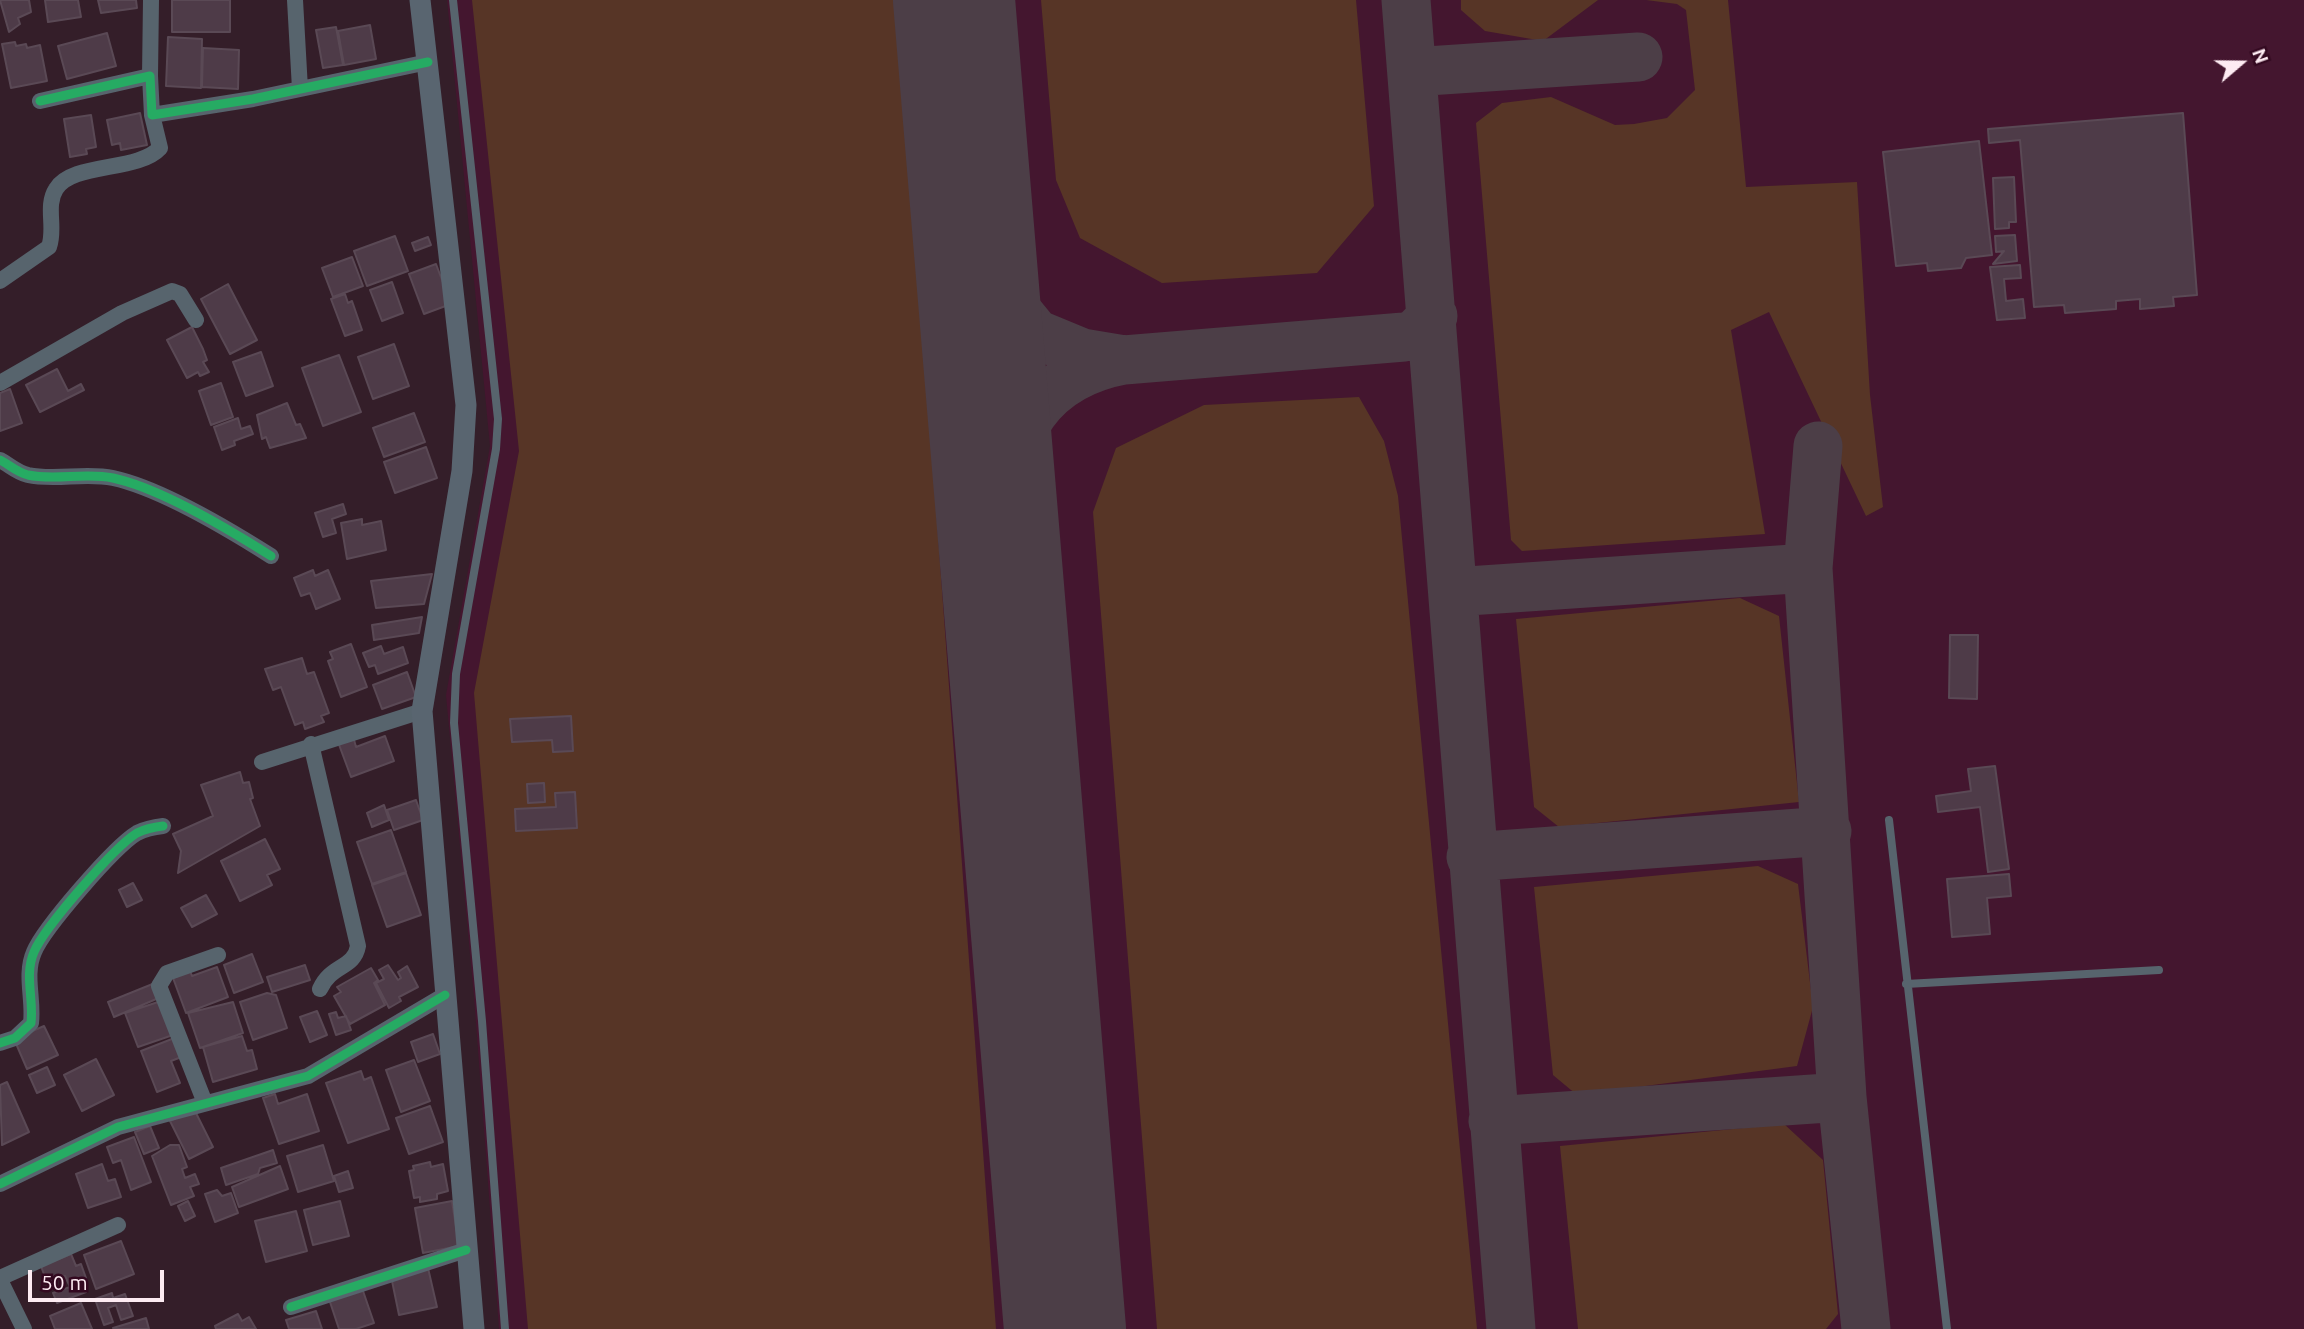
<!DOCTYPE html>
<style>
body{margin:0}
#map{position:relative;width:2304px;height:1329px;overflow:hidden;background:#341e29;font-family:Ubuntu,sans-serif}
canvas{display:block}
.north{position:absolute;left:2206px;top:28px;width:70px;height:70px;-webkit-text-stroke:5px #330920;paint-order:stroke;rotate:70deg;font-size:19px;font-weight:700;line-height:28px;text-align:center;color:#fdebf2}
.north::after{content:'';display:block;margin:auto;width:24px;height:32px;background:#fdebf2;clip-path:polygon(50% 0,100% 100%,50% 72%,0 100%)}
.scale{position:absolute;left:28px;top:1270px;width:136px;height:32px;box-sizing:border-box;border:4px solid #fdebf2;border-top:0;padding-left:9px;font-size:21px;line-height:24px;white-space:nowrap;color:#fdebf2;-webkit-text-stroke:5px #330920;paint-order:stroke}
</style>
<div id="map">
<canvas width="2304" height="1329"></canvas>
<div class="north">N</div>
<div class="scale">50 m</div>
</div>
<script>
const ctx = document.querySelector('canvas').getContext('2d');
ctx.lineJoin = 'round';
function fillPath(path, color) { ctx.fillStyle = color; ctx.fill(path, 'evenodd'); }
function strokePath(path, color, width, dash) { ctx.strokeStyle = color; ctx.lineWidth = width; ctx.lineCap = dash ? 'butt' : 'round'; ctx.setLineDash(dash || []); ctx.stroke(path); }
fillPath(new Path2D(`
 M 447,0 L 2304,0 L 2304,1329 L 499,1329 L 474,997 L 446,695 L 490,446 Z`), '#44162f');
fillPath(new Path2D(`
 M 472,0 L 895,0 L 913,194 L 996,1329 L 528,1329 L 474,693 L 519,451 Z
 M 1041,0 L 1356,0 L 1374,206 L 1317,273 L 1162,283 L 1080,238 L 1056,180 Z
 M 1461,0 L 1598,0 L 1543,41 L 1485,31 L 1461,10 Z
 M 1646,0 L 1728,0 L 1746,187 L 1857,182 L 1870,395 L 1883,507 L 1866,516 L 1769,312 L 1731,330 L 1765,534 L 1522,551 L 1511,540 L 1476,123 L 1502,103 L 1551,97 L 1615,125 L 1634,124 L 1667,118 L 1695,90 L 1686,10 L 1677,4 Z
 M 1359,397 L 1384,441 L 1398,496 L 1477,1329 L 1157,1329 L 1093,512 L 1116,448 L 1204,405 Z
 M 1740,598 L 1779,616 L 1799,802 L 1559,827 L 1534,807 L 1516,619 Z
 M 1758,866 L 1798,884 L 1813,1007 L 1797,1066 L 1577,1095 L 1553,1075 L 1534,887 Z
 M 1784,1124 L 1823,1160 L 1838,1314 L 1826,1329 L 1578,1329 L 1560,1146 Z`), '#573526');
strokePath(new Path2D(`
 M 1406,0 C 1443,443 1473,886 1511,1329
 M 1412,72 L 1638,57
 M 976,261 L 1036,334 L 1082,353 L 1124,360
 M 1818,446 L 1808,568 L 1842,1097 L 1866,1329
 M 997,512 C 1012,433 1037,376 1124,360 L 1404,337 L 1414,335 L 1433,316
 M 1453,592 L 1808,568
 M 1471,857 L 1827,831
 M 1493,1121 L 1842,1097`), '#4c3e47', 49);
strokePath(new Path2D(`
 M 954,0 L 1065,1329`), '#4c3e47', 122);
const building = new Path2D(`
 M 0,0 L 29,0 L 31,12 L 18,18 L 20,24 L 9,32 Z
 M 45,0 L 78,0 L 81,17 L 48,22 Z
 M 98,0 L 136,0 L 137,8 L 101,13 Z
 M 172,0 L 230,0 L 230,32 L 172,32 Z
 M 370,25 L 376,59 L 344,65 L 338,31 Z
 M 336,27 L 343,65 L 323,68 L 316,30 Z
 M 107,33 L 116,66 L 67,79 L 58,46 Z
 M 168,37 L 202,39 L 201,88 L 166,86 Z
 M 15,42 L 16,46 L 26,44 L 27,48 L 40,45 L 47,81 L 11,88 L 2,44 Z
 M 203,48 L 239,50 L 238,89 L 202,87 Z
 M 140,113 L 147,145 L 121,150 L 120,143 L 112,145 L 107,120 Z
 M 2183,113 L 2197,295 L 2173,297 L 2174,306 L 2140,309 L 2140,299 L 2116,301 L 2116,309 L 2065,313 L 2064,305 L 2034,307 L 2020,140 L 1989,143 L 1988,129 Z
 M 91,115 L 96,147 L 86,149 L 87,154 L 70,157 L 64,119 Z
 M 1979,141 L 1992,255 L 1966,258 L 1961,268 L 1928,271 L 1927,263 L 1896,266 L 1883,152 Z
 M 2014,177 L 2016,222 L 2009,222 L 2009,228 L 1995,229 L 1993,178 Z
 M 2015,235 L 2017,261 L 1993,264 L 2004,251 L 1996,252 L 1995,236 Z
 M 395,236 L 408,271 L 367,286 L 354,251 Z
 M 428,237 L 431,245 L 415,251 L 412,243 Z
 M 352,257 L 363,286 L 333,297 L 322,268 Z
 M 436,264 L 451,304 L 424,314 L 409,274 Z
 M 2020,265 L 2021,278 L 2004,279 L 2006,301 L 2023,299 L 2025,318 L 1997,320 L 1990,267 Z
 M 392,282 L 403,313 L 382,321 L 370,290 Z
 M 228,284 L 257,340 L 230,354 L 201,299 Z
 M 345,294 L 348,303 L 352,301 L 362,330 L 345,336 L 331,299 Z
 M 192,327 L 203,349 L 207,360 L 203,362 L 209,372 L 200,376 L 198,372 L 187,378 L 167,340 Z
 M 394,344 L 409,386 L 373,399 L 358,357 Z
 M 261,352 L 273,386 L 246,396 L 233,362 Z
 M 339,355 L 361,412 L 323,426 L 302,368 Z
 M 57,369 L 68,391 L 81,384 L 84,390 L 40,412 L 26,385 Z
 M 221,383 L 233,417 L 211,425 L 199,391 Z
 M 10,389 L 22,423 L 0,431 L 0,393 Z
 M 287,403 L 296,425 L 300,424 L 306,438 L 270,448 L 266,437 L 262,439 L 257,415 Z
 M 414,413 L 425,442 L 384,457 L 373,428 Z
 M 238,418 L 241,429 L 250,426 L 253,434 L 234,441 L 235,445 L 222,450 L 214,427 Z
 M 426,447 L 437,478 L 395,493 L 384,462 Z
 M 343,504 L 346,514 L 332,519 L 336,533 L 323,537 L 315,513 Z
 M 362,519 L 362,525 L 381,521 L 386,550 L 347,559 L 341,523 Z
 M 313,570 L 315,576 L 328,570 L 340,599 L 316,609 L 310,593 L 301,596 L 294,578 Z
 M 432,574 L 424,604 L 376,608 L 371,581 Z
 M 422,617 L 419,633 L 374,640 L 372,625 Z
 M 1950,635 L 1978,635 L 1977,699 L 1949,698 Z
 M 351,644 L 367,687 L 341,697 L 328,661 L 333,659 L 330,652 Z
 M 381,646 L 384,654 L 403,647 L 408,663 L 378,674 L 375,665 L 369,667 L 363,653 Z
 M 302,658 L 307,674 L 314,672 L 329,713 L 321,716 L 324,722 L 305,729 L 303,722 L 295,725 L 281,687 L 273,690 L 265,669 Z
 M 407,672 L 416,697 L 382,709 L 373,685 Z
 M 571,716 L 573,751 L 553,752 L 552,740 L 512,742 L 510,719 Z
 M 353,736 L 356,747 L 385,736 L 394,761 L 351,777 L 338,742 Z
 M 1995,766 L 2009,869 L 1988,872 L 1980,807 L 1938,812 L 1936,796 L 1971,791 L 1968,769 Z
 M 240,772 L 243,783 L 249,782 L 253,798 L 250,799 L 260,826 L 178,873 L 181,851 L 173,834 L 213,816 L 201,785 Z
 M 544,783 L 545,802 L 528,803 L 527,784 Z
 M 575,792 L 577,828 L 516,831 L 515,809 L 556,807 L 555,793 Z
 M 416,800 L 423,820 L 394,830 L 387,810 Z
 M 384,805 L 389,820 L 372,827 L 367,813 Z
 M 391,830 L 406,872 L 372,884 L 357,842 Z
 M 265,839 L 280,869 L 267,875 L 272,885 L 240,901 L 221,861 Z
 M 406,873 L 421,915 L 387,927 L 372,885 Z
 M 2009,874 L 2011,896 L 1987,898 L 1990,934 L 1952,937 L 1947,879 Z
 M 133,883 L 142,900 L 127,907 L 119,890 Z
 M 206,895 L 217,914 L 192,927 L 181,908 Z
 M 252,954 L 263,982 L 234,993 L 224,965 Z
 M 305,965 L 310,980 L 272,992 L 267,977 Z
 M 388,965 L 398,980 L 401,978 L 398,972 L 407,966 L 418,987 L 399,997 L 401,1001 L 389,1008 L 376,983 L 384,979 L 379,970 Z
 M 217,967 L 228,997 L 186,1013 L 173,978 L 190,971 L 192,976 Z
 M 371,968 L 378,980 L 374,983 L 385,1005 L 350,1024 L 334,996 L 341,992 L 337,987 Z
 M 155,983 L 161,997 L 114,1017 L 108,1002 Z
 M 267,993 L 276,995 L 287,1028 L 253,1040 L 240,1002 Z
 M 161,1001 L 173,1035 L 138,1047 L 125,1013 Z
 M 233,1002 L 243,1033 L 200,1048 L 188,1013 Z
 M 317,1011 L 327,1035 L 310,1042 L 300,1017 Z
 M 336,1012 L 338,1018 L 346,1016 L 351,1030 L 336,1035 L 329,1014 Z
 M 44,1026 L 58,1055 L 27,1069 L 14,1039 Z
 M 433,1034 L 440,1054 L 418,1062 L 411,1042 Z
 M 242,1036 L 247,1051 L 252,1050 L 257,1069 L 213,1082 L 203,1047 Z
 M 177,1037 L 184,1056 L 171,1061 L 180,1083 L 157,1092 L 141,1051 Z
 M 96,1059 L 114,1095 L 82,1111 L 64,1075 Z
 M 414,1060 L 430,1101 L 401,1112 L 386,1070 Z
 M 47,1067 L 55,1085 L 37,1093 L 29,1075 Z
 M 361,1071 L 364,1080 L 371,1077 L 389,1129 L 348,1143 L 326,1083 Z
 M 7,1082 L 29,1132 L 2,1145 L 0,1085 Z
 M 275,1094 L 278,1104 L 307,1094 L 319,1131 L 279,1144 L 263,1098 Z
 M 430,1106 L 443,1142 L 409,1154 L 396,1118 Z
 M 194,1109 L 213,1147 L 189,1159 L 170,1121 Z
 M 150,1126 L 159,1148 L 144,1154 L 135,1132 Z
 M 134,1137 L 151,1182 L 131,1190 L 121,1160 L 113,1163 L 107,1147 Z
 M 170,1145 L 179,1145 L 187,1167 L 182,1169 L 185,1178 L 195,1174 L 199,1184 L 190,1187 L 194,1196 L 171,1205 L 152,1156 Z
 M 323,1145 L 334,1181 L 298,1192 L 287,1156 Z
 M 273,1150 L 277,1163 L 260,1168 L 258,1174 L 226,1185 L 221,1168 Z
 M 430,1162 L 431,1167 L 443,1164 L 448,1191 L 437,1194 L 437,1199 L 420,1202 L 420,1197 L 414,1198 L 409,1171 L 414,1170 L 413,1166 Z
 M 102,1164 L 108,1181 L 115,1179 L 121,1197 L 88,1208 L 76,1174 Z
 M 280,1166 L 288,1189 L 239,1207 L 232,1187 Z
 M 348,1171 L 353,1188 L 339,1192 L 334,1176 Z
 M 217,1190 L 222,1196 L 231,1193 L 238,1213 L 215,1222 L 205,1194 Z
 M 188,1201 L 195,1216 L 185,1221 L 178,1206 Z
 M 340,1201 L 349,1236 L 313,1245 L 304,1210 Z
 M 452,1201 L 459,1246 L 423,1253 L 415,1208 Z
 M 296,1211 L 307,1251 L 266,1262 L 255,1221 Z
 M 121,1241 L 134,1274 L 96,1289 L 84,1255 Z
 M 71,1254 L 76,1266 L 81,1264 L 86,1278 L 81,1280 L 86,1292 L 57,1303 L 53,1293 L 70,1287 L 65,1276 L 47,1283 L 41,1266 Z
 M 428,1268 L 437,1307 L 399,1315 L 391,1276 Z
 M 362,1288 L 374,1323 L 356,1329 L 339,1329 L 329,1299 Z
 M 112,1293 L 113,1298 L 125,1294 L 133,1316 L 121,1320 L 116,1305 L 108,1308 L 113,1322 L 104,1325 L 95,1299 Z
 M 81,1303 L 92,1329 L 55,1329 L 50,1316 Z
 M 316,1311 L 322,1329 L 289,1329 L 286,1320 Z
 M 238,1314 L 242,1321 L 249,1317 L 256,1329 L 216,1329 L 215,1326 Z
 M 146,1318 L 149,1329 L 114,1329 L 113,1328 Z`);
fillPath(building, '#4e3b48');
strokePath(building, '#5a4955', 2);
strokePath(new Path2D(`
 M 453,0 L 498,419 L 496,449 L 456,674 L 454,723 L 482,1021 L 505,1329
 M 1889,820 L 1947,1329
 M 1906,984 L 2159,970`), '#57646d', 8);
strokePath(new Path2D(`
 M 295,0 L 300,89
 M 150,76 L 151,0
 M 40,101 L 150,76 L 152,115 L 253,99 L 428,62
 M 0,281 L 49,247 C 56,228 45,206 56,189 C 72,162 138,172 160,148 L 152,115
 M 0,383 L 122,313 L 172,291 L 180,294 L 196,320
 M 0,460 C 10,465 16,472 28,475 C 55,481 85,472 113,478 C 159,488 230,530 271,556
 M 311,744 L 358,946 C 354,969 331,964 320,989
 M 262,762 L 422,711
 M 0,1043 L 15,1038 L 31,1023 C 34,999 24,975 34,952 C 44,928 114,847 137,833 C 145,829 154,827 163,826
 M 205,1103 L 159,986 L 167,973 L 218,955
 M 0,1184 L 118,1127 L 308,1076 L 445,995
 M 0,1278 L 118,1225
 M 0,1280 L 24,1329
 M 291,1307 L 466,1250`), '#57646d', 16);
strokePath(new Path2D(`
 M 420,0 L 466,405 L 462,471 L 422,711 L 474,1329`), '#596570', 21);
strokePath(new Path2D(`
 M 40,101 L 150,76 L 152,115 L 253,99 L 428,62
 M 0,460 C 10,465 16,472 28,475 C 55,481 85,472 113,478 C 159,488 230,530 271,556
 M 0,1043 L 15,1038 L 31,1023 C 34,999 24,975 34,952 C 44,928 114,847 137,833 C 145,829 154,827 163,826
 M 0,1184 L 118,1127 L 308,1076 L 445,995
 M 291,1307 L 466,1250`), '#26ab63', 9);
</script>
